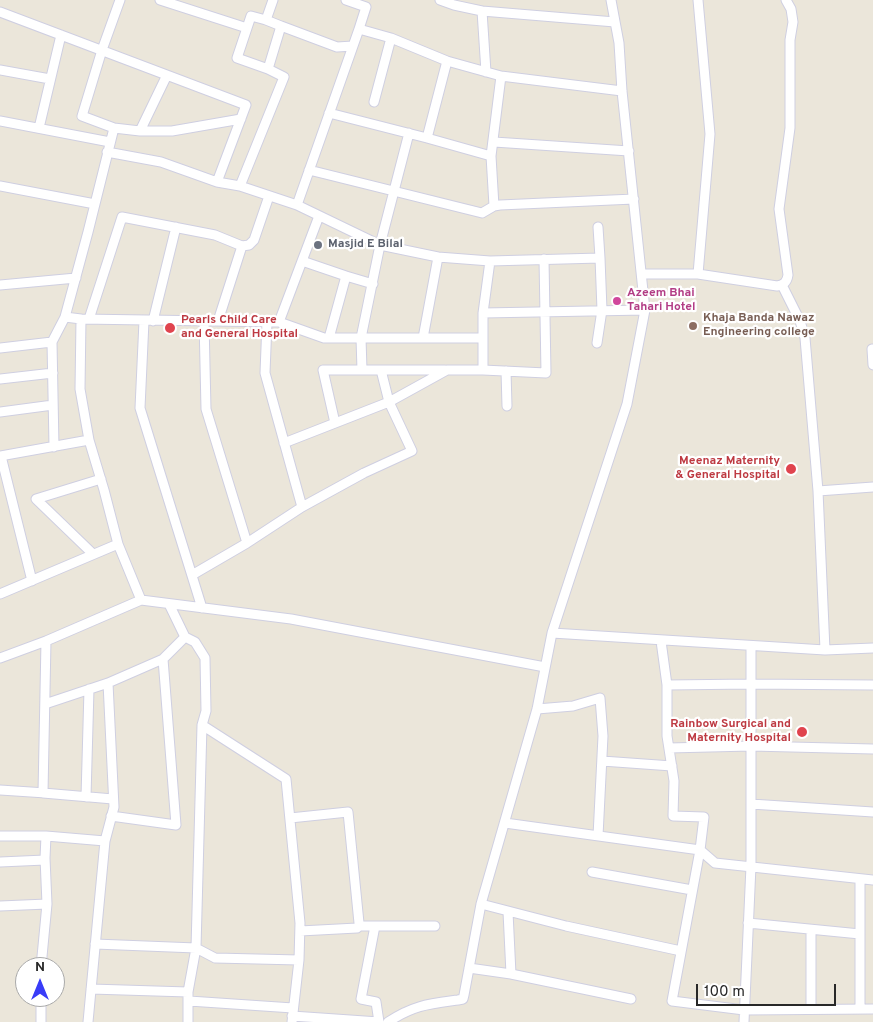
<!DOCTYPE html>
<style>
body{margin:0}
#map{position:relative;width:873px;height:1022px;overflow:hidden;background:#ebe6da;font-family:Overpass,sans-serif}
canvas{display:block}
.north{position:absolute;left:15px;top:957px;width:50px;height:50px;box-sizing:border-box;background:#fff;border:1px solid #a9a9a9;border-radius:50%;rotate:0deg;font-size:14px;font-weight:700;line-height:20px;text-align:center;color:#282828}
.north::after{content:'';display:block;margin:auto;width:18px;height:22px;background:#393cf8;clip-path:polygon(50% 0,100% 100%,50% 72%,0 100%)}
.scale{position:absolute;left:696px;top:984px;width:140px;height:22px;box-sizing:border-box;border:2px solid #282828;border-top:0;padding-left:6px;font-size:15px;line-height:18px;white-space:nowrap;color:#282828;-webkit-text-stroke:4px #fff;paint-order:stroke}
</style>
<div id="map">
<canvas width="873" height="1022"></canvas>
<div class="north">N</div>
<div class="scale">100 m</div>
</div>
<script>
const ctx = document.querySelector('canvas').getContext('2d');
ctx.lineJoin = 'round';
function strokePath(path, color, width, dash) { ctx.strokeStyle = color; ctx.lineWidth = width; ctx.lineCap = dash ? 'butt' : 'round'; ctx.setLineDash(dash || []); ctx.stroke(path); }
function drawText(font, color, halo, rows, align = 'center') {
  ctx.font = font + ' Overpass,sans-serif'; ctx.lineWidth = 4.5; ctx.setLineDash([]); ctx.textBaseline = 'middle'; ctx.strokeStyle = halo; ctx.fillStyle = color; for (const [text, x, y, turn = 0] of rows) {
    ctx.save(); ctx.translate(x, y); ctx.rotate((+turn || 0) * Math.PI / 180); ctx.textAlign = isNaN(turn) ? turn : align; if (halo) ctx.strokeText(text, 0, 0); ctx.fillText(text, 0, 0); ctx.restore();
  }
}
const minor = new Path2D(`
 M 160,0 L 247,28
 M 346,0 L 366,7 L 359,29 L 391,38 L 447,61 L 501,76 L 622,91
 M 440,0 L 454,5 L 482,11
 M 0,12 L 246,105 L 217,182 L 161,162 L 107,152
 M 266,20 L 251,16 L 237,58 L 268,69
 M 281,26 L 337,47 L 353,46
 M 0,70 L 50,79
 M 486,72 L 482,11 L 615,22
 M 374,102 L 391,38
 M 329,113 L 427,138 L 491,156
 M 0,121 L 110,142
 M 39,128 L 61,35
 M 114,128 L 140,131 L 172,131 L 241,119
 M 140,131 L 167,75
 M 427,138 L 447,61
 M 494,142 L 629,151
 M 309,170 L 482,213 L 494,206 L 500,205 L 634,199
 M 217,182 L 240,186 L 297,205 L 380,245 L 409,133
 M 0,186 L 95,204
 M 240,186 L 284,77 L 268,69 L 281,26 L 266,20 L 273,0
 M 297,205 L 359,29
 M 494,206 L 491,156 L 501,76
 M 598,227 L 600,258
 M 242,246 L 249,245 L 254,240 L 269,196
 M 438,257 L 490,261 L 600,258 L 602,310 L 597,343
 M 302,261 L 346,276
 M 642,274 L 698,274 L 710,134 L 698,0
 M 698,274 L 777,286 C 784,285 787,282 788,275 L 779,209 L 790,128 L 790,40 L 793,22 L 791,9 L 786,0
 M 0,285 L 76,278
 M 782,285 L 800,321 L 805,338 L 818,491 L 825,650
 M 483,313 L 490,261
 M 65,317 L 81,319 L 80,389 L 89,440 L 104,490 L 118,544 L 141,600
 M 81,319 L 279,322 L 324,338 L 483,338 L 483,313 L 645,310
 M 89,319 L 122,217 L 215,235 L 242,246 L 218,321
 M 144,321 L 140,408 L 202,608
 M 153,321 L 176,227
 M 267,322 L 265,373 L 302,507
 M 279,322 L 319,216
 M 329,338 L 346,276 L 373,284
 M 0,348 L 52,342
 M 872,349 L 873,365
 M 362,370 L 361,338 L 380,245 L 438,257 L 423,338
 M 483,370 L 546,373 L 544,259
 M 506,371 L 507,406
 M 0,379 L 53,373
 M 0,412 L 53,405
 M 335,423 L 323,370 L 445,370
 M 284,443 L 389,402 L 381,370
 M 54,447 L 52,342 L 65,317 L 88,232 L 114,128 L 82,116 L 102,50 L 120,0
 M 0,456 L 89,440
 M 1,456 L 32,581
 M 818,491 L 873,487
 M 247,543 L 302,507 L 364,473 L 412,451 L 389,402 L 447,370 L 483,370 L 483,338
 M 93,554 L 36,499 L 101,479
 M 192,575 L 247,543 L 206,409 L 204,321
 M 0,594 L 118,544
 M 552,633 L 825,650 L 873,648
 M 185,637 L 195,642 L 205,658 L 206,711 L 202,725 L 196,948 L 188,992
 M 46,641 L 43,793 L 113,799
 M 661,641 L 667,685 L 667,736 L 674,781 L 673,816 L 704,817 L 700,850 L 672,1001 L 744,1010 L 873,1009
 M 0,658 L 46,641 L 141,600 L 291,619 L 545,667
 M 667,685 L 751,684 L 873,685
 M 45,704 L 108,683
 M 537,709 L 573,706 L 600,698 L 603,736 L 598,836
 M 202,725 L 286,779 L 300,923 L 299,960 L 292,1022
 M 669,748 L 751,746 L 873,749
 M 602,761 L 672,766
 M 0,790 L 46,793
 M 86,797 L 89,689
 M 751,804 L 873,812
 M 111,816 L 176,825 L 163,659
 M 290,818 L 348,812 L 359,923 L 359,926 L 357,928 L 300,931
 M 505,823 L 700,850 L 715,863 L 873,880
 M 0,836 L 46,836
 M 0,862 L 45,860
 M 592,872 L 692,890
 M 481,904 L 566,926 L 681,951
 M 0,906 L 47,904 L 45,858 L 46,836 L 105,841
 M 508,912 L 511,974
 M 748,923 L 860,934
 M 359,926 L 435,926
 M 375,926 L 361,999 L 376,1002 L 379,1022
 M 95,944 L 196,948 L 215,958 L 299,960
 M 41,967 L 47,904
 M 469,968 L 511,974 L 631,999
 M 91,989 L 188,992 L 188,1022
 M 41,997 L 41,1022
 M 189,1001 L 293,1008
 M 860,1008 L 860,880
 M 811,1009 L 811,930
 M 292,1016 L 379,1022
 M 88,1022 L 105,841 L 114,807 L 108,683 L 163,659 L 185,637 L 169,604
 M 388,1022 C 414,1005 429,1004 458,1000 L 463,999 L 464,995 L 481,904 L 537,709 L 552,633 L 627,404 L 645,310 L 622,91 L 619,43 L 611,0
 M 744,1022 L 751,866 L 751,646`);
strokePath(minor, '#cfcfe1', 11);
strokePath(minor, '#fff', 9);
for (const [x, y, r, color] of [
 [318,245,5,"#6b7280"],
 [617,301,5,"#d1479c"],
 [693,326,5,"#8d6e63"],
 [170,328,6,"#e0444e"],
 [791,469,6,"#e0444e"],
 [802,732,6,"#e0444e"]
]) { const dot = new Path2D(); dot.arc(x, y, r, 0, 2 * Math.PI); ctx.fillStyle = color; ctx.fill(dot); strokePath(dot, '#fff', 2); }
drawText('bold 12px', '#5b616d', '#fff', [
 ["Masjid E Bilal",328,245]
], 'left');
drawText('bold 12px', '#b23c85', '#fff', [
 ["Azeem Bhai",627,294],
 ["Tahari Hotel",627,308]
], 'left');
drawText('bold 12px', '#785e54', '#fff', [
 ["Khaja Banda Nawaz",703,319],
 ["Engineering college",703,333]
], 'left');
drawText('bold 12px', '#be3a42', '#fff', [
 ["Pearls Child Care",181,321,"left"],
 ["and General Hospital",181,335,"left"],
 ["Meenaz Maternity",780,462],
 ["& General Hospital",780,476],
 ["Rainbow Surgical and",791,725],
 ["Maternity Hospital",791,739]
], 'right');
</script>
